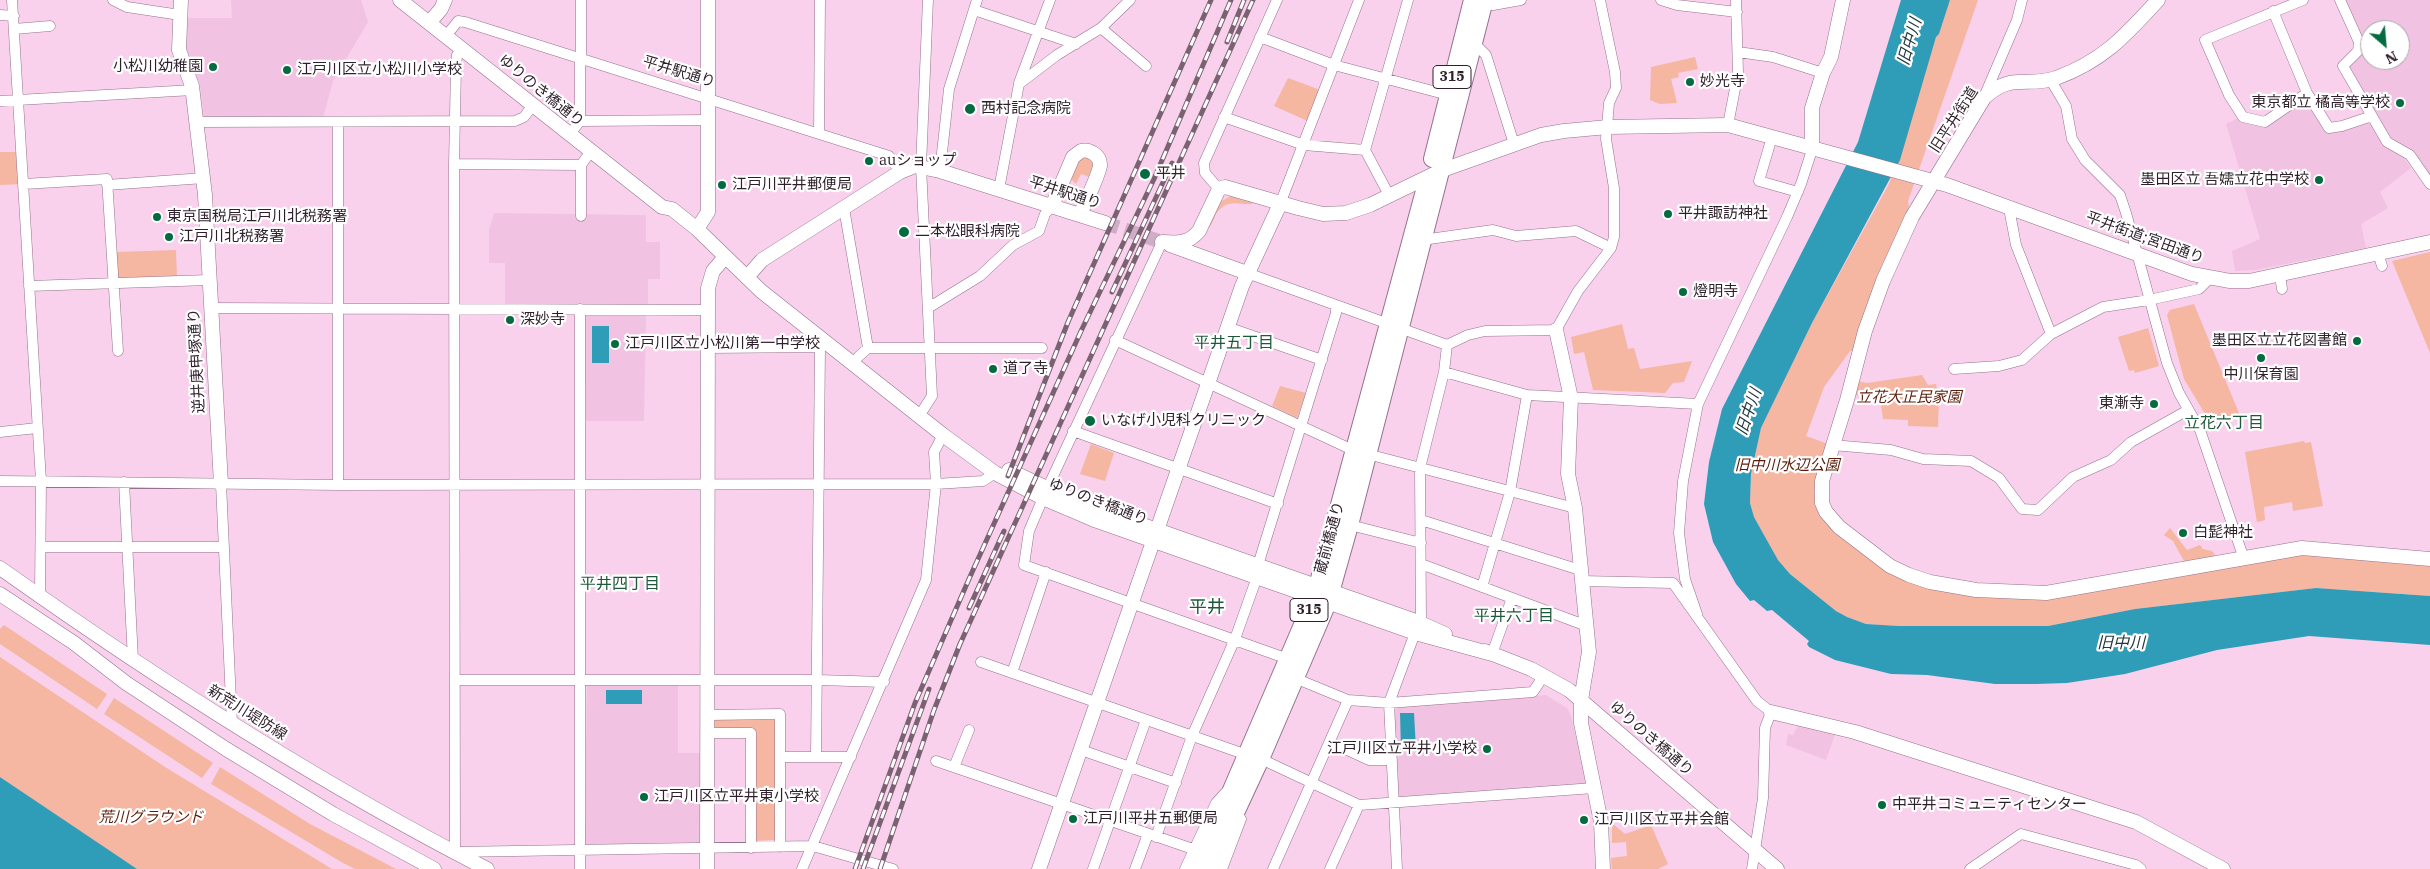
<!DOCTYPE html>
<meta charset="utf-8">
<style>
body{margin:0}
#map{position:relative;width:2430px;height:869px;overflow:hidden;background:#f9d1ed;font-family:"IBM Plex Serif",serif}
canvas{display:block}
.north{position:absolute;left:2360px;top:20px;width:50px;height:50px;box-sizing:border-box;background:#fff;border:1px solid #aba5aa;border-radius:50%;rotate:153deg;font-size:14px;font-weight:700;line-height:20px;text-align:center;color:#2e1f2a}
.north::after{content:'';display:block;margin:auto;width:18px;height:22px;background:#046a40;clip-path:polygon(50% 0,100% 100%,50% 72%,0 100%)}
</style>
<div id="map">
<canvas width="2430" height="869"></canvas>
<div class="north">N</div>
</div>
<script>
const ctx = document.querySelector('canvas').getContext('2d');
ctx.lineJoin = 'round';
function fillPath(path, color) { ctx.fillStyle = color; ctx.fill(path, 'evenodd'); }
function strokePath(path, color, width, dash) { ctx.strokeStyle = color; ctx.lineWidth = width; ctx.lineCap = dash ? 'butt' : 'round'; ctx.setLineDash(dash || []); ctx.stroke(path); }
function drawText(font, color, halo, rows, align = 'center') {
  ctx.font = font + ' "IBM Plex Serif","Noto Sans JP",serif'; ctx.lineWidth = 4.5; ctx.setLineDash([]); ctx.textBaseline = 'middle'; ctx.strokeStyle = halo; ctx.fillStyle = color; for (const [text, x, y, turn = 0] of rows) {
    ctx.save(); ctx.translate(x, y); ctx.rotate((+turn || 0) * Math.PI / 180); ctx.textAlign = isNaN(turn) ? turn : align; if (halo) ctx.strokeText(text, 0, 0); ctx.fillText(text, 0, 0); ctx.restore();
  }
}
fillPath(new Path2D(`
 M 231,0 L 361,0 L 368,22 L 333,81 L 323,118 L 204,118 L 200,85 L 186,49 L 188,18 L 232,18 Z
 M 2343,0 L 2430,0 L 2430,179 L 2390,139 L 2350,67 L 2351,62 L 2366,48 ZM 2370,30 L 2400,30 L 2400,60 L 2370,60 Z
 M 2303,100 L 2308,101 L 2327,131 L 2370,121 L 2383,145 L 2404,158 L 2411,168 L 2380,192 L 2388,208 L 2361,224 L 2366,248 L 2255,270 L 2235,271 L 2232,251 L 2260,239 L 2226,124 L 2236,119 L 2266,126 Z
 M 494,213 L 646,215 L 646,242 L 660,242 L 660,279 L 648,279 L 648,304 L 633,305 L 646,313 L 644,421 L 586,421 L 584,313 L 505,304 L 505,263 L 489,263 L 489,230 Z
 M 587,685 L 678,685 L 678,753 L 702,753 L 702,842 L 588,845 L 585,842 Z
 M 1546,695 L 1568,709 L 1571,716 L 1586,781 L 1583,785 L 1398,799 L 1394,712 L 1398,706 Z
 M 1798,726 L 1813,726 L 1836,732 L 1826,760 L 1786,745 L 1788,734 L 1793,735 Z`), '#f1c2e2');
fillPath(new Path2D(`
 M 1950,0 L 1978,0 L 1908,201 L 1909,206 L 1870,299 L 1855,351 L 1850,351 L 1824,387 L 1806,436 L 1828,444 L 1814,491 L 1816,505 L 1880,566 L 1980,595 L 2303,555 L 2430,566 L 2430,596 L 2316,588 L 2135,609 L 2048,626 L 1899,626 L 1866,624 L 1847,617 L 1836,611 L 1790,574 L 1777,559 L 1764,535 L 1754,517 L 1750,503 L 1751,474 L 1761,428 L 1812,323 L 1889,184 L 1936,37 L 1939,34 Z
 M 1695,57 L 1698,69 L 1678,73 L 1679,77 L 1671,79 L 1677,103 L 1660,104 L 1650,100 L 1651,67 Z
 M 1288,78 L 1323,91 L 1310,122 L 1274,106 Z
 M 0,152 L 18,152 L 21,184 L 0,185 Z
 M 1080,155 L 1095,160 L 1090,177 L 1081,174 L 1076,184 L 1071,179 L 1069,183 Z
 M 1231,196 L 1255,203 C 1243,207 1233,198 1220,209 C 1213,215 1214,225 1207,229 L 1218,203 Z
 M 176,250 L 177,278 L 116,281 L 115,252 Z
 M 2430,252 L 2430,353 L 2392,261 Z
 M 2194,304 L 2241,418 L 2215,422 L 2208,419 L 2184,379 L 2167,315 L 2170,310 Z
 M 1622,324 L 1628,349 L 1634,348 L 1640,369 L 1692,361 L 1684,382 L 1673,383 L 1665,393 L 1593,390 L 1584,352 L 1574,354 L 1571,337 Z
 M 2148,328 L 2159,366 L 2135,373 L 2134,370 L 2129,371 L 2118,337 Z
 M 1922,375 L 1928,385 L 1936,384 L 1939,398 L 1938,427 L 1908,426 L 1908,420 L 1883,419 L 1880,398 L 1853,395 L 1857,381 L 1867,383 Z
 M 1280,386 L 1306,393 L 1297,418 L 1272,406 Z
 M 2304,441 L 2305,443 L 2311,442 L 2323,506 L 2293,511 L 2292,502 L 2264,507 L 2265,520 L 2257,522 L 2245,452 Z
 M 1091,444 L 1114,453 L 1105,481 L 1080,474 Z
 M 2170,528 L 2187,550 L 2200,545 L 2203,549 L 2212,551 L 2215,555 L 2212,559 L 2184,561 L 2173,541 L 2164,535 Z
 M 4,625 L 107,694 L 97,709 L 0,644 L 0,629 Z
 M 0,657 L 165,767 L 332,869 L 137,869 L 118,857 L 0,777 Z
 M 114,698 L 213,763 L 202,778 L 104,714 Z
 M 713,719 L 777,719 L 775,840 L 754,841 L 753,730 L 714,729 Z
 M 220,767 L 310,824 L 396,869 L 355,869 L 343,863 L 211,784 Z
 M 1612,823 L 1625,834 L 1651,825 L 1668,864 L 1658,869 L 1612,869 L 1611,858 L 1627,856 L 1626,842 L 1612,843 Z`), '#f5b6a2');
fillPath(new Path2D(`
 M 1901,0 L 1950,0 L 1939,34 L 1936,37 L 1900,160 L 1812,323 L 1761,428 L 1751,474 L 1750,503 L 1754,517 L 1764,535 L 1778,560 L 1790,574 L 1836,611 L 1847,617 L 1866,624 L 1899,626 L 2048,626 L 2135,609 L 2316,588 L 2430,596 L 2430,645 L 2309,636 L 2217,650 L 2125,674 L 2067,683 L 2036,684 L 1995,684 L 1927,675 L 1891,674 L 1835,660 L 1809,647 L 1807,644 L 1809,641 L 1772,610 L 1767,611 L 1754,600 L 1750,601 L 1736,584 L 1713,542 L 1704,504 L 1709,462 L 1722,409 L 1858,142 Z
 M 592,326 L 609,326 L 609,363 L 592,363 Z
 M 606,690 L 642,690 L 642,704 L 606,704 Z
 M 1400,713 L 1414,713 L 1416,749 L 1401,750 Z
 M 0,777 L 137,869 L 0,869 Z`), '#2f9db7');
strokePath(new Path2D(`
 M 1105,223 L 1162,242`), '#d0adc6', 14, [14, 7]);
const street = new Path2D(`
 M 12,0 L 41,481 L 40,596
 M 113,0 L 127,7 L 180,15
 M 1661,0 L 1677,5 L 1737,12
 M 2303,0 L 2205,40 L 2229,95 L 2243,117 L 2265,122 L 2307,93
 M 2340,0 L 2359,42 L 2358,51 L 2343,66 L 2387,142 L 2410,155 L 2430,184
 M 1485,4 L 1493,5 L 1521,0
 M 974,10 L 1076,44
 M 2273,11 L 2307,93 L 2329,128 L 2342,126 L 2372,116
 M 0,15 L 14,16
 M 1101,28 L 1146,66
 M 14,29 L 50,26
 M 446,36 L 458,21 L 465,22 L 889,156 L 900,172
 M 1260,37 L 1334,65 L 1448,95
 M 1474,43 L 1486,55 L 1514,144
 M 463,49 L 457,55 L 456,67 L 454,164 L 455,852 L 813,846 L 893,869
 M 1738,52 L 1773,57 L 1823,73
 M 581,58 L 581,0
 M 2050,79 L 2066,106 L 2072,139 L 2085,160 L 2120,195 L 2126,213 L 2167,363 L 2179,393 L 2200,430 L 2244,559
 M 1019,83 L 1050,0
 M 1984,97 L 2017,20 L 2022,0
 M 0,101 L 193,90
 M 1224,117 L 1304,145 L 1365,150
 M 580,121 L 708,120
 M 197,122 L 515,121 L 524,117 L 533,105
 M 1728,125 L 1738,73 L 1736,0
 M 819,133 L 820,0
 M 570,134 L 580,121 L 580,58
 M 1772,137 L 1759,181 L 1798,192
 M 454,164 L 581,165 L 591,151
 M 940,171 L 949,89 L 977,0
 M 24,184 L 107,179 L 118,351
 M 107,185 L 204,178
 M 999,189 L 1019,84 L 1057,55 L 1101,28 L 1130,0
 M 1219,189 L 1205,173 L 1204,163 L 1277,0
 M 1389,195 L 1365,150 L 1408,0
 M 1280,204 L 1359,0
 M 844,208 L 868,348 L 858,357
 M 2009,208 L 2016,245 L 2051,334
 M 581,216 L 581,165
 M 1422,240 L 1493,230 L 1516,236 L 1576,231 L 1611,248
 M 2378,253 L 2382,266
 M 1247,273 L 1447,345 L 1468,335 L 1485,331 L 1556,330 L 1578,291 L 1611,248 L 1614,237 L 1614,188 L 1606,139 L 1609,103 L 1616,88 L 1615,72 L 1600,0
 M 2280,275 L 2282,289
 M 29,286 L 209,280
 M 210,308 L 708,310
 M 928,308 L 980,276 L 1013,245 L 1039,231 L 1045,214 L 1052,206
 M 580,309 L 580,869
 M 1227,327 L 1322,360
 M 1115,340 L 1355,451
 M 708,348 L 820,347
 M 868,348 L 1042,348
 M 1954,369 L 1999,366 L 2022,360 L 2051,334 L 2103,307 L 2149,300 L 2199,289 L 2210,278
 M 1444,372 L 1527,395 L 1698,404
 M 923,410 L 932,396 L 921,166 L 928,0
 M 1073,431 L 1278,504
 M 0,432 L 37,428
 M 1832,445 L 1891,450 L 1923,459 L 1971,461 L 1999,478 L 2022,509 L 2038,510 L 2073,477 L 2111,460 L 2131,442 L 2188,410
 M 1367,454 L 1575,508
 M 0,481 L 338,485 L 936,484 L 983,481 L 995,473
 M 124,482 L 133,660
 M 221,484 L 232,723
 M 338,485 L 338,123
 M 1047,489 L 1162,242
 M 1043,498 L 1029,531 L 1024,565 L 1288,659
 M 1421,520 L 1580,570
 M 1350,525 L 1421,543
 M 41,547 L 223,547
 M 1421,564 L 1587,626
 M 1258,565 L 1336,313 L 1335,305
 M 1581,581 L 1673,583 L 1757,701 L 1771,712 L 1765,728 L 1763,798 L 1752,869
 M 1482,587 L 1510,492 L 1527,395
 M 1697,614 L 1685,579 L 1679,533 L 1683,481 L 1698,404 L 1787,217 L 1801,184 L 1812,150
 M 1421,623 L 1420,468 L 1444,372 L 1447,345
 M 1492,654 L 1512,598
 M 981,662 L 1247,755
 M 1012,673 L 1046,572
 M 1297,679 L 1348,700 L 1389,703 L 1533,692 L 1544,675
 M 455,680 L 818,680 L 884,682
 M 707,715 L 780,714 L 780,847
 M 707,733 L 751,733 L 751,848
 M 1330,742 L 1369,760 L 1392,760
 M 1081,750 L 1176,783
 M 780,757 L 851,757
 M 816,757 L 820,347 L 823,341
 M 1261,759 L 1359,805 L 1594,788
 M 936,761 L 1193,849
 M 954,767 L 969,730
 M 1156,837 L 1192,736 L 1235,639 L 1257,577
 M 802,869 L 926,580 L 936,484 L 934,452 L 943,435
 M 1093,869 L 1146,720
 M 1135,869 L 1148,834
 M 1185,869 L 1216,803 L 1225,793
 M 1222,869 L 1241,819
 M 1273,869 L 1348,700
 M 1330,869 L 1359,805
 M 1397,869 L 1389,703 L 1415,633
 M 1970,869 L 2021,834 L 2136,865 L 2141,869`);
const secondary = new Path2D(`
 M 181,0 L 179,50 L 192,86 L 205,195 L 221,484
 M 400,0 L 662,207 L 672,209 L 697,229 L 761,291 L 943,435 L 995,473 L 1043,498 L 1097,521 L 1415,633 L 1492,654
 M 2158,0 C 2125,36 2103,61 2056,78 C 2026,88 2011,72 1984,98 L 1912,217 L 1883,281 L 1865,331 L 1847,400 L 1822,481 L 1822,503 L 1826,512 L 1839,527 L 1890,566 L 1909,575 L 1930,582 L 1976,590 L 2046,593 L 2302,548 L 2430,559
 M 429,23 L 441,9 L 445,0
 M 1812,150 L 1812,108 L 1823,73 L 1831,57 L 1843,0
 M 1052,206 L 1073,157 L 1081,151 C 1089,149 1101,155 1100,166 C 1097,180 1086,200 1080,215
 M 697,229 L 708,212 L 708,0
 M 1162,242 C 1178,243 1188,244 1199,231 L 1219,189 L 1225,187 L 1298,208 L 1323,214 L 1346,213 L 1370,205 L 1440,171 L 1541,135 L 1564,131 L 1608,127 L 1728,125 L 1947,185 L 2192,274 L 2230,281 L 2249,281 L 2430,242
 M 1170,245 L 1247,273
 M 748,276 L 762,260 L 900,172 L 915,166 L 940,171 L 1105,223
 M 1556,330 L 1571,398 L 1568,474 L 1575,508 L 1589,652 L 1581,700 L 1581,723 L 1601,822 L 1603,869
 M 1009,470 L 1072,500 L 1416,621 L 1445,634
 M 0,568 C 155,678 317,782 487,869
 M 0,594 L 74,643 L 126,683 L 226,749 L 333,814 L 434,869
 M 1485,651 L 1531,669 L 1569,690 L 1777,869
 M 1771,712 L 1855,732 L 2136,822 L 2223,869
 M 707,869 L 708,288 L 713,271 L 725,257
 M 1039,869 L 1242,286 L 1280,204`);
const primary = new Path2D(`
 M 1432,159 L 1472,0
 M 1197,869 L 1314,597 L 1425,187
 M 1210,869 L 1261,759 L 1328,603 L 1350,525 L 1485,0`);
strokePath(street, '#95728b', 11);
strokePath(secondary, '#95728b', 15);
strokePath(primary, '#95728b', 18);
strokePath(street, '#fff', 10);
strokePath(secondary, '#fff', 14);
strokePath(primary, '#fff', 16);
const rail = new Path2D(`
 M 1227,42 L 1244,0
 M 1112,292 L 1172,163
 M 1008,476 L 1068,322 L 1211,0
 M 969,608 L 1004,531
 M 855,869 L 915,703 L 969,579 L 1082,329 L 1154,179 L 1231,0
 M 863,869 L 929,689
 M 880,869 L 934,710 L 960,644 L 1253,0`);
strokePath(rail, '#7a6273', 5);
strokePath(rail, '#fff', 3, [9]);
for (const [x, y, r, color] of [
 [213,67,5,"#046a40"],
 [287,70,5,"#046a40"],
 [1690,82,5,"#046a40"],
 [2400,103,5,"#046a40"],
 [970,109,6,"#046a40"],
 [869,161,5,"#046a40"],
 [1145,174,6,"#046a40"],
 [2319,180,5,"#046a40"],
 [722,185,5,"#046a40"],
 [1668,214,5,"#046a40"],
 [157,217,5,"#046a40"],
 [904,232,6,"#046a40"],
 [169,237,5,"#046a40"],
 [1683,292,5,"#046a40"],
 [510,320,5,"#046a40"],
 [2357,341,5,"#046a40"],
 [615,344,5,"#046a40"],
 [2261,358,5,"#046a40"],
 [993,369,5,"#046a40"],
 [2154,404,5,"#046a40"],
 [1090,421,6,"#046a40"],
 [2183,533,5,"#046a40"],
 [1487,749,5,"#046a40"],
 [644,797,5,"#046a40"],
 [1882,805,5,"#046a40"],
 [1073,819,5,"#046a40"],
 [1584,820,5,"#046a40"]
]) { const dot = new Path2D(); dot.arc(x, y, r, 0, 2 * Math.PI); ctx.fillStyle = color; ctx.fill(dot); strokePath(dot, '#fff', 2); }
for (const [x, y, w] of [
 [1452,77,38],
 [1309,610,38]
]) { const box = new Path2D(); box.roundRect(x - w / 2, y - 11.5, w, 23, 4); ctx.fillStyle = '#fff'; ctx.fill(box); strokePath(box, '#2e1f2a', 1); }
drawText('bold 14px', '#2e1f2a', null, [
 ["315",1452,77],
 ["315",1309,610]
]);
drawText('15px', '#2e1f2a', '#fff', [
 ["小松川幼稚園",203,67,"right"],
 ["江戸川区立小松川小学校",297,70],
 ["妙光寺",1700,82],
 ["東京都立 橘高等学校",2390,103,"right"],
 ["西村記念病院",981,109],
 ["auショップ",879,161],
 ["平井",1156,174],
 ["墨田区立 吾嬬立花中学校",2309,180,"right"],
 ["江戸川平井郵便局",732,185],
 ["平井諏訪神社",1678,214],
 ["東京国税局江戸川北税務署",167,217],
 ["二本松眼科病院",915,232],
 ["江戸川北税務署",179,237],
 ["燈明寺",1693,292],
 ["深妙寺",520,320],
 ["墨田区立立花図書館",2347,341,"right"],
 ["江戸川区立小松川第一中学校",625,344],
 ["道了寺",1003,369],
 ["中川保育園",2261,375,"center"],
 ["東漸寺",2144,404,"right"],
 ["いなげ小児科クリニック",1101,421],
 ["白髭神社",2193,533],
 ["江戸川区立平井小学校",1477,749,"right"],
 ["江戸川区立平井東小学校",654,797],
 ["中平井コミュニティセンター",1892,805],
 ["江戸川平井五郵便局",1083,819],
 ["江戸川区立平井会館",1594,820]
], 'left');
drawText('15px', '#2e1f2a', '#fff', [
 ["平井駅通り",679,72,17],
 ["ゆりのき橋通り",541,91,39],
 ["旧平井街道",1954,120,-57],
 ["平井駅通り",1065,193,18],
 ["平井街道;宮田通り",2145,238,20],
 ["逆井庚申塚通り",197,361,-93],
 ["ゆりのき橋通り",1098,502,21],
 ["蔵前橋通り",1330,538,-75],
 ["新荒川堤防線",247,713,32],
 ["ゆりのき橋通り",1651,739,41]
]);
drawText('italic 15px', '#5a1d09', '#fff', [
 ["立花大正民家園",1909,398],
 ["旧中川水辺公園",1787,466],
 ["荒川グラウンド",151,818]
]);
drawText('italic 16px', '#223940', '#fff', [
 ["旧中川",1910,42,-74],
 ["旧中川",1749,412,-71],
 ["旧中川",2121,643]
]);
drawText('16px', '#1d593a', '#fff', [
 ["平井五丁目",1234,343],
 ["立花六丁目",2224,423],
 ["平井四丁目",620,584],
 ["平井六丁目",1514,616]
]);
drawText('18px', '#1d593a', '#fff', [
 ["平井",1207,608]
]);
</script>
